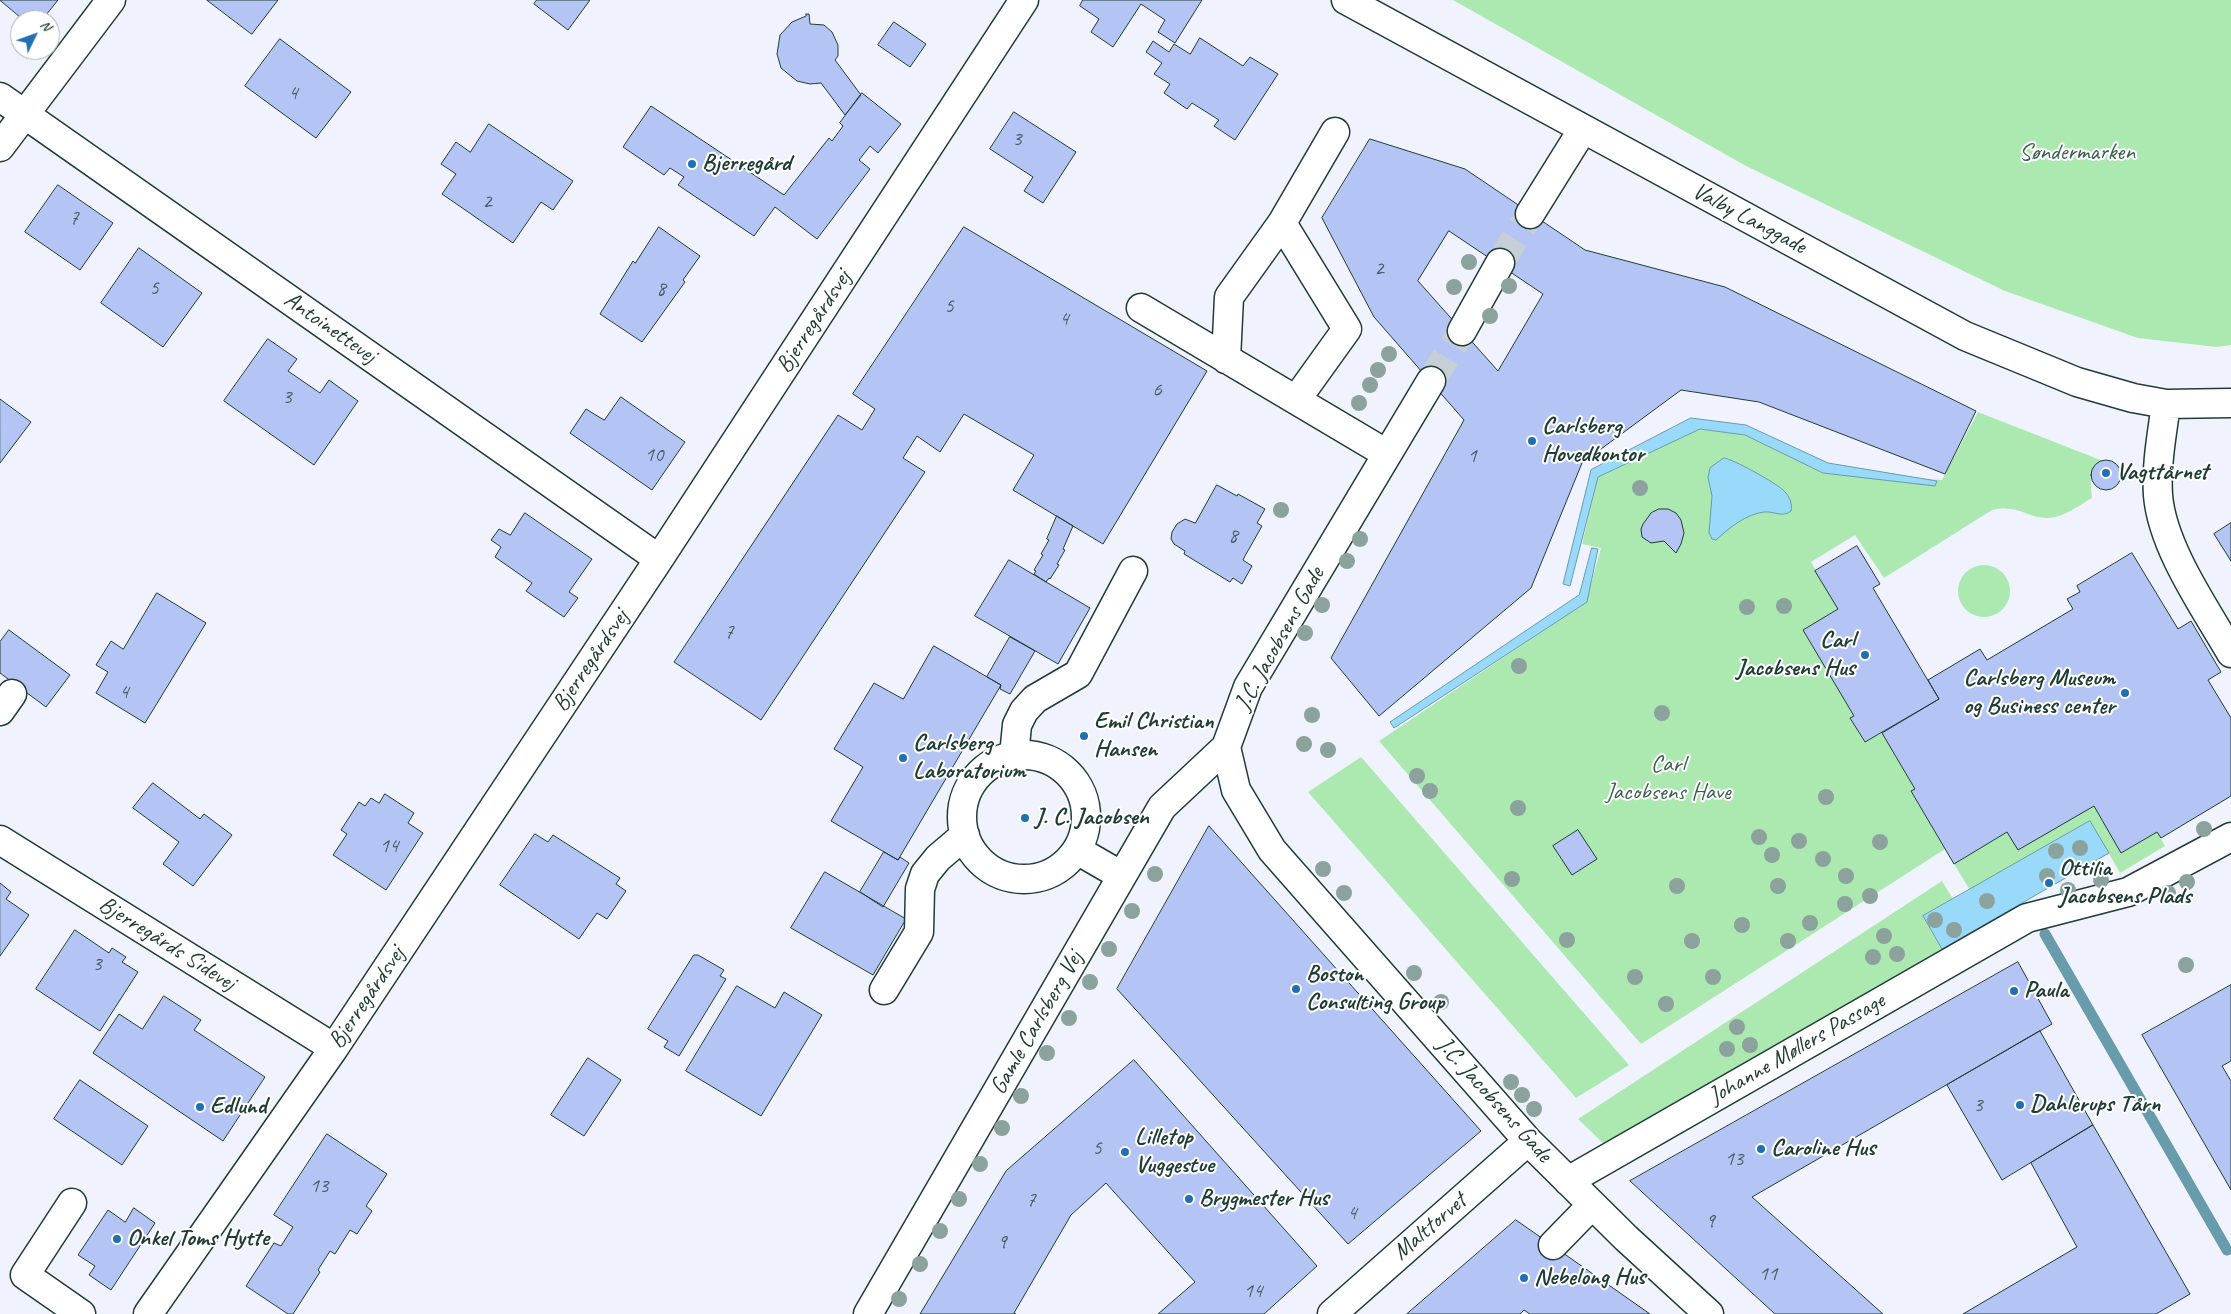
<!DOCTYPE html>
<meta charset="utf-8">
<style>
body{margin:0}
#map{position:relative;width:2231px;height:1314px;overflow:hidden;background:#f0f3fd;font-family:Caveat,sans-serif}
canvas{display:block}
.north{position:absolute;left:10px;top:10px;width:50px;height:50px;box-sizing:border-box;background:#fff;border:1px solid #a5b1ae;border-radius:50%;rotate:48deg;font-size:14px;font-weight:700;line-height:20px;text-align:center;color:#1f3d34}
.north::after{content:'';display:block;margin:auto;width:18px;height:22px;background:#1f6fb2;clip-path:polygon(50% 0,100% 100%,50% 72%,0 100%)}
</style>
<div id="map">
<canvas width="2231" height="1314"></canvas>
<div class="north">N</div>
</div>
<script>
const ctx = document.querySelector('canvas').getContext('2d');
ctx.lineJoin = 'round';
function fillPath(path, color) { ctx.fillStyle = color; ctx.fill(path, 'evenodd'); }
function strokePath(path, color, width, dash) { ctx.strokeStyle = color; ctx.lineWidth = width; ctx.lineCap = dash ? 'butt' : 'round'; ctx.setLineDash(dash || []); ctx.stroke(path); }
function drawText(font, color, halo, rows, align = 'center') {
  ctx.font = font + ' Caveat,sans-serif'; ctx.lineWidth = 4; ctx.setLineDash([]); ctx.textBaseline = 'middle'; ctx.strokeStyle = halo; ctx.fillStyle = color; for (const [text, x, y, turn = 0] of rows) {
    ctx.save(); ctx.translate(x, y); ctx.rotate((+turn || 0) * Math.PI / 180); ctx.textAlign = isNaN(turn) ? turn : align; if (halo) ctx.strokeText(text, 0, 0); ctx.fillText(text, 0, 0); ctx.restore();
  }
}
fillPath(new Path2D(`
 M 1453,0 L 2231,0 L 2231,345 L 2216,347 L 2138,338 L 2005,291 L 1746,166 Z
 M 1978,412 L 2103,461 C 2087,466 2091,484 2092,498 C 2079,505 2065,517 2049,518 C 2027,519 2020,504 1992,510 L 1884,578 L 1855,535 L 1811,562 L 1838,609 L 1803,630 L 1854,716 L 1850,718 L 1864,742 L 1882,733 L 1915,789 L 1911,791 L 1945,849 L 1641,1044 L 1379,741 L 1586,602 L 1601,548 L 1582,544 L 1598,477 L 1700,429 L 1745,435 L 1823,473 L 1942,480 Z
 M1958 591a26 26 0 1 1 52 0a26 26 0 1 1-52 0Z
 M 1361,757 L 1629,1065 L 1576,1098 L 1308,792 Z
 M 2094,806 L 2121,853 L 2157,832 L 2165,846 L 2120,873 L 2090,821 L 1970,890 L 1954,864 L 2007,832 Z
 M 1942,881 L 1953,899 L 1923,916 L 1942,949 L 1604,1144 L 1578,1119 Z`), '#ace9b0');
const water = new Path2D(`
 M 1691,418 L 1746,425 L 1828,463 L 1937,481 L 1935,486 L 1823,473 L 1745,435 L 1700,429 L 1598,477 L 1570,586 L 1563,584 L 1591,470 Z
 M 1724,458 C 1733,459 1776,483 1783,490 C 1789,495 1793,504 1791,511 C 1783,518 1774,511 1764,512 C 1746,514 1729,528 1716,540 L 1712,539 L 1709,533 L 1712,496 L 1708,477 L 1710,468 Z
 M 1592,548 L 1598,549 L 1587,602 L 1394,728 L 1390,722 L 1579,595 Z
 M 2090,821 L 2109,853 L 1942,949 L 1923,916 Z`);
fillPath(water, '#99d9fa');
strokePath(water, '#689bab', 1);
strokePath(new Path2D(`
 M 2045,934 L 2227,1250`), '#689bab', 11);
const building = new Path2D(`
 M 0,0 L 58,0 L 42,20 L 24,20 Z
 M 207,0 L 278,0 L 252,34 Z
 M 537,0 L 590,0 L 568,30 L 534,4 Z
 M 1083,0 L 1202,0 L 1175,43 L 1158,32 L 1165,20 L 1141,4 L 1113,47 L 1091,32 L 1099,19 L 1080,6 Z
 M 806,14 L 809,14 L 810,24 L 824,25 L 832,32 L 838,45 L 838,56 L 835,60 L 861,95 L 845,115 L 821,83 L 810,84 L 797,81 L 781,68 L 777,54 L 780,35 L 792,22 L 806,16 Z
 M 894,22 L 926,44 L 910,67 L 878,45 Z
 M 1200,38 L 1243,66 L 1250,57 L 1278,74 L 1235,140 L 1214,126 L 1219,120 L 1192,103 L 1187,109 L 1164,93 L 1170,84 L 1154,74 L 1162,63 L 1146,52 L 1153,41 L 1169,52 L 1174,44 L 1190,54 Z
 M 280,39 L 351,92 L 316,138 L 245,86 Z
 M 862,93 L 901,124 L 878,153 L 870,146 L 859,160 L 870,169 L 817,239 L 775,207 L 754,236 L 678,185 L 684,177 L 670,168 L 664,175 L 623,147 L 651,106 L 784,195 L 829,138 L 832,141 L 843,126 L 840,123 Z
 M 1014,112 L 1076,152 L 1043,203 L 1024,191 L 1033,177 L 990,149 Z
 M 489,124 L 573,181 L 553,210 L 541,202 L 513,243 L 442,194 L 456,174 L 441,164 L 456,142 L 470,152 Z
 M 1370,139 L 1465,169 L 1585,250 L 1725,287 L 1976,411 L 1945,474 L 1759,402 L 1681,390 L 1582,463 L 1531,588 L 1379,716 L 1331,658 L 1464,420 L 1374,317 L 1322,218 ZM 1449,231 L 1543,294 L 1498,371 L 1418,281 Z
 M 58,185 L 113,223 L 80,270 L 25,232 Z
 M 659,227 L 700,256 L 683,280 L 685,282 L 642,342 L 600,314 L 633,261 L 635,263 Z
 M 964,227 L 1207,371 L 1103,544 L 1013,490 L 1034,455 L 964,414 L 940,452 L 917,436 L 903,458 L 925,472 L 761,720 L 674,662 L 838,415 L 862,430 L 875,409 L 853,394 Z
 M 139,248 L 202,293 L 163,347 L 101,303 Z
 M 268,339 L 297,359 L 288,371 L 320,393 L 329,380 L 358,401 L 314,465 L 224,401 Z
 M 621,397 L 685,442 L 652,490 L 570,433 L 586,409 L 604,420 Z
 M 0,399 L 31,422 L 0,463 Z
 M2091 475a15 15 0 1 1 30 0a15 15 0 1 1-30 0Z
 M 1217,485 L 1237,496 L 1238,494 L 1265,509 L 1257,523 L 1262,526 L 1245,556 L 1243,560 L 1252,566 L 1242,584 L 1233,578 L 1230,582 L 1184,554 L 1185,551 L 1174,544 L 1171,539 L 1172,532 L 1177,524 L 1185,519 L 1195,523 Z
 M 1659,509 L 1668,509 L 1676,513 L 1681,520 L 1684,533 L 1681,544 L 1676,553 L 1664,541 L 1651,543 L 1642,537 L 1641,529 L 1643,524 L 1651,513 Z
 M 525,513 L 592,559 L 569,592 L 578,598 L 564,617 L 526,591 L 532,583 L 495,557 L 501,547 L 491,540 L 499,529 L 510,535 Z
 M 1057,516 L 1073,526 L 1063,549 L 1065,550 L 1057,564 L 1059,565 L 1050,579 L 1049,578 L 1046,582 L 1034,574 L 1036,571 L 1034,570 L 1043,555 L 1041,554 L 1049,540 L 1047,539 Z
 M 2231,523 L 2231,561 L 2214,534 Z
 M 1857,546 L 1880,584 L 1873,588 L 1939,699 L 1865,742 L 1850,718 L 1854,716 L 1803,630 L 1838,609 L 1815,571 Z
 M 2132,553 L 2178,629 L 2191,621 L 2221,672 L 2208,680 L 2231,718 L 2231,796 L 2161,838 L 2157,832 L 2121,853 L 2094,806 L 2018,850 L 2007,832 L 1954,864 L 1911,791 L 1915,789 L 1882,733 L 1939,699 L 1928,680 L 1980,649 L 1987,660 L 2073,609 L 2067,599 L 2080,592 L 2077,586 Z
 M 1009,560 L 1090,608 L 1058,664 L 975,616 Z
 M 157,593 L 206,623 L 145,723 L 96,693 L 108,672 L 96,665 L 111,641 L 123,649 Z
 M 9,630 L 70,675 L 46,707 L 0,673 L 0,642 Z
 M 1010,637 L 1035,651 L 1010,694 L 1000,689 L 1001,685 L 987,677 Z
 M 934,646 L 1001,685 L 898,860 L 831,821 L 863,767 L 834,749 L 874,683 L 903,699 Z
 M 153,783 L 200,819 L 204,814 L 232,835 L 193,886 L 163,864 L 179,842 L 133,808 Z
 M 385,794 L 414,813 L 408,823 L 423,833 L 386,890 L 333,855 L 347,834 L 341,830 L 359,802 L 365,806 L 371,798 L 379,803 Z
 M 1209,826 L 1481,1131 L 1348,1244 L 1117,989 Z
 M 1578,830 L 1597,859 L 1572,875 L 1553,846 Z
 M 535,834 L 548,842 L 553,835 L 620,878 L 616,884 L 626,891 L 607,919 L 597,913 L 579,939 L 500,885 Z
 M 884,852 L 898,860 L 900,857 L 909,863 L 883,907 L 860,892 Z
 M 825,872 L 906,919 L 873,975 L 791,928 Z
 M 0,883 L 11,892 L 6,899 L 29,915 L 0,956 Z
 M 75,930 L 109,953 L 112,948 L 126,957 L 122,962 L 138,972 L 100,1031 L 36,989 Z
 M 694,955 L 698,955 L 724,970 L 720,976 L 726,979 L 679,1056 L 664,1047 L 668,1041 L 648,1029 Z
 M 2018,962 L 2052,1024 L 1752,1197 L 1883,1314 L 1775,1314 L 1630,1181 Z
 M 2231,985 L 2231,1061 L 2222,1066 L 2231,1081 L 2231,1190 L 2142,1035 Z
 M 737,986 L 775,1008 L 784,992 L 822,1015 L 761,1116 L 686,1071 Z
 M 164,996 L 201,1020 L 194,1030 L 265,1077 L 223,1141 L 93,1053 L 119,1014 L 142,1029 Z
 M 2040,1031 L 2093,1125 L 2002,1180 L 1947,1085 Z
 M 588,1058 L 621,1080 L 584,1136 L 551,1115 Z
 M 1134,1060 L 1317,1266 L 1264,1314 L 1158,1314 L 1195,1282 L 1106,1183 L 1071,1215 L 1014,1313 L 1016,1314 L 920,1314 L 1006,1171 Z
 M 80,1080 L 148,1126 L 122,1165 L 54,1119 Z
 M 2093,1125 L 2190,1294 L 2156,1314 L 1963,1314 L 2077,1247 L 2031,1163 Z
 M 327,1134 L 387,1174 L 366,1206 L 372,1211 L 357,1234 L 350,1230 L 335,1254 L 330,1251 L 318,1270 L 320,1272 L 293,1314 L 288,1314 L 246,1286 L 274,1243 L 281,1246 L 293,1227 L 274,1215 Z
 M 134,1208 L 155,1223 L 111,1290 L 89,1275 L 95,1266 L 78,1255 L 108,1210 L 125,1222 Z
 M 1516,1220 L 1650,1314 L 1530,1314 L 1524,1310 L 1520,1314 L 1407,1314 Z`);
fillPath(building, '#b4c5f5');
strokePath(building, '#1f3d34', 1);
strokePath(new Path2D(`
 M 1500,263 L 1530,214
 M 1431,381 L 1462,331`), '#c6cfd5', 28, [28, 14]);
const minor = new Path2D(`
 M 1346,0 L 1965,336 L 2077,382 L 2133,398 L 2166,404 L 2231,403
 M 0,97 L 659,559
 M 0,147 L 111,0
 M 1530,214 L 1583,129
 M 1282,223 L 1347,329 L 1296,400
 M 1141,308 L 1387,454
 M 1462,331 L 1500,263
 M 1226,359 L 1229,297 L 1282,223 L 1335,132
 M 1431,381 L 1248,687 L 1226,747 L 1236,790 L 1272,850 L 1528,1141 L 1626,1238 L 1709,1314
 M 2166,404 C 2162,434 2156,465 2158,495 C 2162,547 2205,608 2231,653
 M 0,711 L 12,694
 M962 817a62 62 0 1 1 124 0a62 62 0 1 1-124 0Z
 M 1014,756 L 1017,725 L 1024,711 L 1035,699 L 1078,674 L 1133,571
 M 0,840 L 334,1048
 M 1077,850 L 1122,876
 M 884,990 L 919,932 L 920,889 L 925,874 L 938,858 L 965,835
 M 1568,1181 L 2027,918 L 2128,892 L 2231,837
 M 72,1203 L 25,1275 L 81,1314
 M 1553,1245 L 1592,1205
 M 148,1314 L 334,1048 L 659,559 L 1024,0
 M 868,1314 L 1162,807 L 1226,747
 M 1332,1314 L 1528,1141`);
strokePath(minor, '#1f3d34', 31);
strokePath(minor, '#fff', 28);
ctx.fillStyle = '#8ca29c';
for (const [x, y] of [
 [1469,262],
 [1509,286],
 [1454,287],
 [1490,316],
 [1389,354],
 [1378,370],
 [1370,385],
 [1359,403],
 [1640,488],
 [1281,510],
 [1360,539],
 [1347,561],
 [1322,605],
 [1784,606],
 [1747,607],
 [1305,633],
 [1519,666],
 [1662,713],
 [1312,715],
 [1304,744],
 [1328,750],
 [1417,776],
 [1430,791],
 [1826,797],
 [1518,808],
 [2204,829],
 [1759,837],
 [1799,841],
 [1880,842],
 [2080,848],
 [2056,851],
 [1772,855],
 [1823,859],
 [1323,869],
 [1155,874],
 [1846,876],
 [2047,876],
 [1512,879],
 [2101,880],
 [2187,882],
 [1677,886],
 [1778,886],
 [2068,890],
 [1344,893],
 [2168,893],
 [1870,896],
 [1987,901],
 [1845,904],
 [1132,911],
 [1935,920],
 [1810,923],
 [1742,925],
 [1954,930],
 [1884,936],
 [1567,940],
 [1692,941],
 [1788,941],
 [1109,949],
 [1897,954],
 [1873,957],
 [2186,965],
 [1414,973],
 [1635,977],
 [1713,977],
 [1090,982],
 [1441,1002],
 [1666,1004],
 [1069,1018],
 [1737,1027],
 [1750,1045],
 [1727,1049],
 [1047,1053],
 [1511,1082],
 [1522,1095],
 [1021,1096],
 [1534,1109],
 [1002,1128],
 [980,1164],
 [959,1199],
 [940,1231],
 [920,1264],
 [899,1299]
]) { ctx.beginPath(); ctx.arc(x, y, 8, 0, 2 * Math.PI); ctx.fill(); }
for (const [x, y, r, color] of [
 [692,164,5,"#1f6fb2"],
 [1532,441,5,"#1f6fb2"],
 [2106,473,5,"#1f6fb2"],
 [1865,655,5,"#1f6fb2"],
 [2125,693,5,"#1f6fb2"],
 [1084,736,5,"#1f6fb2"],
 [903,758,5,"#1f6fb2"],
 [1025,818,5,"#1f6fb2"],
 [2049,883,5,"#1f6fb2"],
 [1296,989,5,"#1f6fb2"],
 [2014,991,5,"#1f6fb2"],
 [2020,1105,5,"#1f6fb2"],
 [200,1107,5,"#1f6fb2"],
 [1761,1149,5,"#1f6fb2"],
 [1125,1152,5,"#1f6fb2"],
 [1189,1199,5,"#1f6fb2"],
 [117,1239,5,"#1f6fb2"],
 [1524,1278,5,"#1f6fb2"]
]) { const dot = new Path2D(); dot.arc(x, y, r, 0, 2 * Math.PI); ctx.fillStyle = color; ctx.fill(dot); strokePath(dot, '#fff', 2); }
drawText('21px', '#445f64', null, [
 ["4",293,93],
 ["3",1017,139],
 ["2",487,202],
 ["7",74,218],
 ["2",1379,269],
 ["5",154,288],
 ["8",661,289],
 ["5",949,306],
 ["4",1064,319],
 ["6",1157,390],
 ["3",287,397],
 ["10",654,455],
 ["1",1472,456],
 ["8",1233,536],
 ["7",729,632],
 ["4",124,692],
 ["14",389,846],
 ["3",97,964],
 ["3",1978,1105],
 ["5",1097,1148],
 ["13",1734,1159],
 ["13",319,1186],
 ["7",1031,1200],
 ["4",1352,1213],
 ["9",1710,1221],
 ["9",1002,1242],
 ["11",1768,1274],
 ["14",1253,1291]
]);
drawText('24px', '#3b5f4d', '#fff', [
 ["Søndermarken",2077,153],
 ["Carl",1668,765],
 ["Jacobsens Have",1668,793]
]);
drawText('bold 24px', '#1f3d34', '#fff', [
 ["Bjerregård",702,164],
 ["Carlsberg",1542,427],
 ["Hovedkontor",1542,455],
 ["Vagttårnet",2116,473],
 ["Carl",1855,641,"right"],
 ["Jacobsens Hus",1855,669,"right"],
 ["Carlsberg Museum",2115,679,"right"],
 ["og Business center",2115,707,"right"],
 ["Emil Christian",1094,722],
 ["Hansen",1094,750],
 ["Carlsberg",913,744],
 ["Laboratorium",913,772],
 ["J. C. Jacobsen",1035,818],
 ["Ottilia",2059,869],
 ["Jacobsens Plads",2059,897],
 ["Boston",1306,975],
 ["Consulting Group",1306,1003],
 ["Paula",2024,991],
 ["Dahlerups Tårn",2030,1105],
 ["Edlund",210,1107],
 ["Lilletop",1135,1138],
 ["Vuggestue",1135,1166],
 ["Caroline Hus",1771,1149],
 ["Brygmester Hus",1199,1199],
 ["Onkel Toms Hytte",127,1239],
 ["Nebelong Hus",1534,1278]
], 'left');
drawText('24px', '#1f3d34', '#fff', [
 ["Valby Langgade",1749,219,28],
 ["Bjerregårdsvej",814,322,-57],
 ["Antoinettevej",330,328,35],
 ["J.C. Jacobsens Gade",1280,639,-61],
 ["Bjerregårdsvej",591,661,-56],
 ["Bjerregårds Sidevej",167,944,32],
 ["Bjerregårdsvej",367,998,-56],
 ["Gamle Carlsberg Vej",1037,1023,-60],
 ["Johanne Møllers Passage",1797,1049,-30],
 ["J.C. Jacobsens Gade",1494,1100,48],
 ["Malttorvet",1430,1227,-41]
]);
</script>
